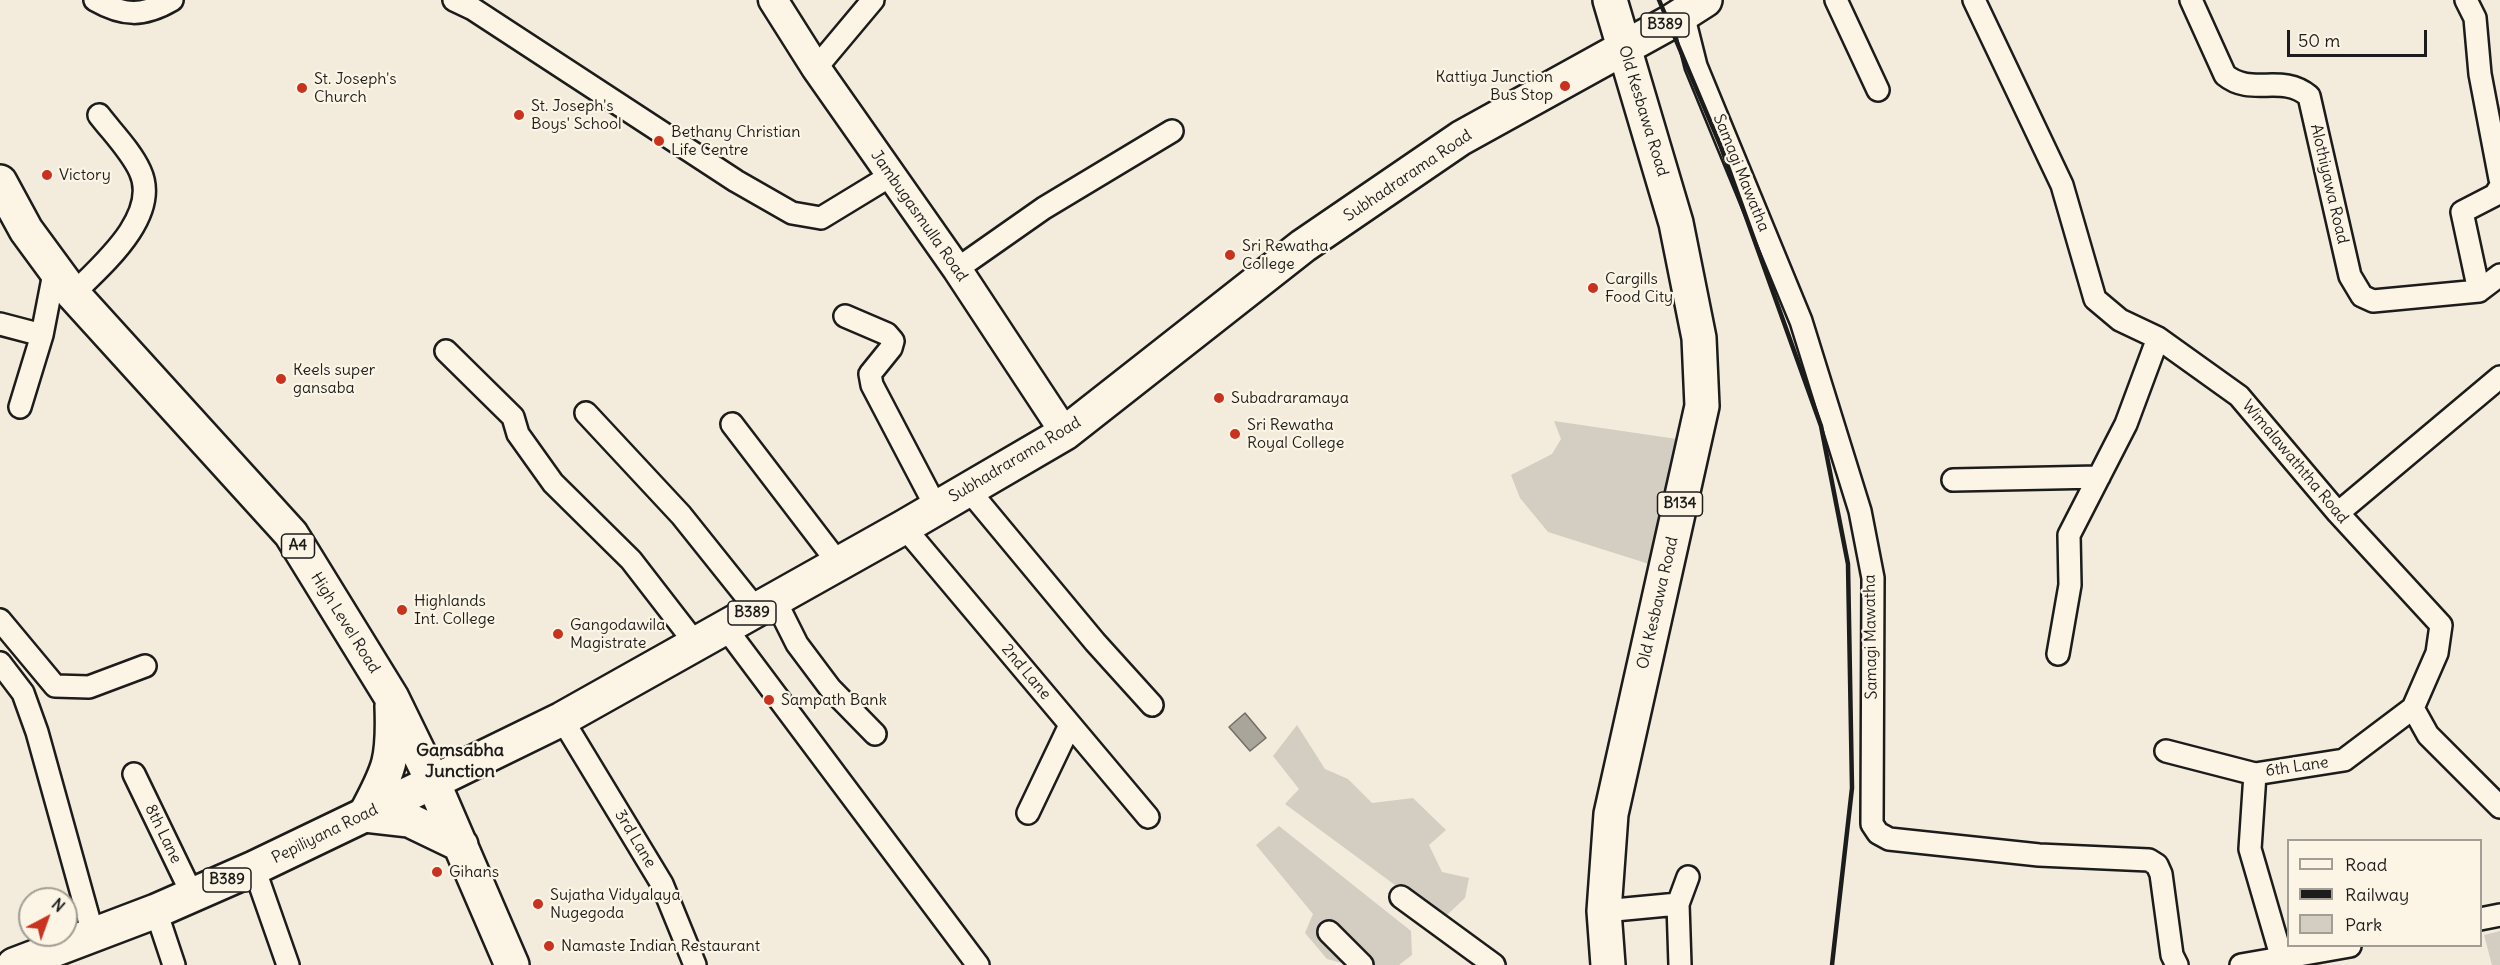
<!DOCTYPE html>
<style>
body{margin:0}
#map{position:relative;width:2500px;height:965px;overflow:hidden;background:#f3ecdd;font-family:Delius,sans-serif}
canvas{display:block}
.legend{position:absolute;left:2287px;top:839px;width:195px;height:108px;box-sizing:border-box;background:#fcf5e5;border:2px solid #a29e95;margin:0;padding:8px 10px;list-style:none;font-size:18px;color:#1c1c1c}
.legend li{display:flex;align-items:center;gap:12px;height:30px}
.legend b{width:30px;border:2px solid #a29e95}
.north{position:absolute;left:18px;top:887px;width:60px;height:60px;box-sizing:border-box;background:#fcf5e5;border:2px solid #a29e95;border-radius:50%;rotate:41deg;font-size:16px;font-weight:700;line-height:24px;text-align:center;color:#1c1c1c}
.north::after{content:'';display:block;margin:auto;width:21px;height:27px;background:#c8321e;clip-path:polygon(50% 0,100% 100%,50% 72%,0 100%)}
.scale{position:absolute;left:2287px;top:30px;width:140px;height:27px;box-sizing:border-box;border:3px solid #1c1c1c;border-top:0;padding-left:8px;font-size:18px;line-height:21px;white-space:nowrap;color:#1c1c1c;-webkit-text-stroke:4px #fcf5e5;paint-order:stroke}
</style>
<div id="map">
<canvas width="2500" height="965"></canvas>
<ul class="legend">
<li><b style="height:8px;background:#fcf5e5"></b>Road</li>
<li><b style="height:8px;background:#1c1c1c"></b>Railway</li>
<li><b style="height:16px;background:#d3cec1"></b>Park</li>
</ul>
<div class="north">N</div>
<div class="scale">50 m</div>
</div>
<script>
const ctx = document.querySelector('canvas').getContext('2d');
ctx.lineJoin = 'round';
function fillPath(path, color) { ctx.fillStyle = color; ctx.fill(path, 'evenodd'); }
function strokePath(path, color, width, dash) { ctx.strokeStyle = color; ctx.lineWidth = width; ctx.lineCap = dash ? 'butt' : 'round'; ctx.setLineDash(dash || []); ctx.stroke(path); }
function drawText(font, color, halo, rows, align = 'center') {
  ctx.font = font + ' Delius,sans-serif'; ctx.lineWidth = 4.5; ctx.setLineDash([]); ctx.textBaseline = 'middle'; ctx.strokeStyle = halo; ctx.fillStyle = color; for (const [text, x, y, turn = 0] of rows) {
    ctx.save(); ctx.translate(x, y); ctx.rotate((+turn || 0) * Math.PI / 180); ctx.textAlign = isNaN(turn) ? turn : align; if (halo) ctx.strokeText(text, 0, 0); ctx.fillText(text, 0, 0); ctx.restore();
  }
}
fillPath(new Path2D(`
 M 1554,421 L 1677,439 L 1649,564 L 1548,532 L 1520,498 L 1511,475 L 1552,454 L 1561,439 Z
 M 1297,725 L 1325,769 L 1348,779 L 1372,803 L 1413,798 L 1446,830 L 1429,845 L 1442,872 L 1469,878 L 1465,898 L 1447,915 L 1437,916 L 1285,804 L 1299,789 L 1273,756 Z
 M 1279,826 L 1411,931 L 1412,955 L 1399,965 L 1349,965 L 1327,959 L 1305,933 L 1313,914 L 1256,845 Z
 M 2500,931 L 2500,965 L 2492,965 L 2484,935 Z`), '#d3cec1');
const water = new Path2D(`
 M 1245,713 L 1266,738 L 1250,751 L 1229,727 Z`);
fillPath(water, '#aaa59b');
strokePath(water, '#716e68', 1.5);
const street = new Path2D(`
 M 95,0 C 123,16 143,17 172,0
 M 454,0 L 473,9 L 736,181 L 792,213 L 821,218 L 890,176
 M 1836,0 L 1878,90
 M 1974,0 L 2062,185 L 2095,299 L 2120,320 L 2158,338 L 2239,396 L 2338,513 L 2441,625 L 2437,653 L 2413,708 L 2428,735 L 2500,807
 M 2191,0 L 2225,75 C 2252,97 2281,73 2309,96 L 2350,276 L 2362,296 L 2373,301 L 2479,291 L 2500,275
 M 2466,0 L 2475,18 L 2480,74 L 2500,179
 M 1683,14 L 1696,66 L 1801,321 L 1860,511 L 1873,578 L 1872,824 L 1878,833 L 1889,839 L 2039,855 L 2149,860 L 2157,865 L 2161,874 L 2172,955 L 2177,965
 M 816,68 L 873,0
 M 957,269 L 1044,208 L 1172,131
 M 2479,291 L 2462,212 L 2495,195 L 2500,187
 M 73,294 C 101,266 161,216 140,171 C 131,151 112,132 99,115
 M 845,316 L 887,334 L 893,341 L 891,348 L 870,374 L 872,385 L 936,507
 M 0,324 L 42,335
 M 446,351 L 513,417 L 518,434 L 553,483 L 631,560 L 696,644
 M 20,407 L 42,335 L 55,268
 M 586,413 L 681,515 L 757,610
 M 732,424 L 839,564
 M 1953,480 L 2099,477
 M 967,488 L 1095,642 L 1152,705
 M 2338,513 L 2500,377
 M 904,527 L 1148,817
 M 775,600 L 797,644 L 830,688 L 875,734
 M 0,620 L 55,686 L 89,687 L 145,666
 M 725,627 L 978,965
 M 2058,654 L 2070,585 L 2069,535 L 2126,424 L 2158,338
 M 0,663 L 23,693 L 37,732 L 93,934
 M 562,719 L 662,884 L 695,965
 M 2166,751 L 2255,774 L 2344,760 L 2413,708
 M 134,774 L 192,894
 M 2255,774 L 2250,849 L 2282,959
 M 1028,813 L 1070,725
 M 254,868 L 288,965
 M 1401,897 L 1494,965
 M 1678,904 L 1680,965
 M 156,911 L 174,965
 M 1604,911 L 1678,904 L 1688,877
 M 2480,919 L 2500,915
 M 1329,932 L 1362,965
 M 2241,965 L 2350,946`);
const secondary = new Path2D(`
 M 773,0 L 816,68 L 957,269 L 1065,433`);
const primary = new Path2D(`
 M 14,965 L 156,911 L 254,868 L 433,782 L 562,719 L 904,527 L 1065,433 L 1303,246 L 1461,138 L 1669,23 L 1705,0
 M 1608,965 L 1604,911 L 1611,814 L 1702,406 L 1699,338 L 1676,223 L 1610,0`);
const highway = new Path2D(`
 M 0,182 L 26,230 L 73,294 L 291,534 L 392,698 L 433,782 L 512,965
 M 392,706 C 394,759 390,769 365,815 L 409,820 L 461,845`);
strokePath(street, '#1c1c1c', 26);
strokePath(secondary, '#1c1c1c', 33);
strokePath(primary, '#1c1c1c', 38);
strokePath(highway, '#1c1c1c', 38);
strokePath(street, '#fcf5e5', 21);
strokePath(secondary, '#fcf5e5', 28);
strokePath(primary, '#fcf5e5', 33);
strokePath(highway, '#fcf5e5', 33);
strokePath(new Path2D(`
 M 1659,0 L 1721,147 L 1821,426 L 1848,564 L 1852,788 L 1832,965`), '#1c1c1c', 4.5);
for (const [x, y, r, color] of [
 [1565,86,6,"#c8321e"],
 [302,88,6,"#c8321e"],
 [519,115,6,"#c8321e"],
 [659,141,6,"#c8321e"],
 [47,175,6,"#c8321e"],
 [1230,255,6,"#c8321e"],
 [1593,288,6,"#c8321e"],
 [281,379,6,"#c8321e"],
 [1219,398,6,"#c8321e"],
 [1235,434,6,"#c8321e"],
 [402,610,6,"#c8321e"],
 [558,634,6,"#c8321e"],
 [769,700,6,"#c8321e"],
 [437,872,6,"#c8321e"],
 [538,904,6,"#c8321e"],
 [549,946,6,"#c8321e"]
]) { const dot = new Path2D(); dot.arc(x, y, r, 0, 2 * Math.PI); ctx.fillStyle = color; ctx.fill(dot); strokePath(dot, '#fcf5e5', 2); }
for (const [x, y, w] of [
 [1665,25,48],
 [1680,504,45],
 [298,546,33],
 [752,613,48],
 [227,880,48]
]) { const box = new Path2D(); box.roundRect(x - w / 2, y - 12, w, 24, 4.5); ctx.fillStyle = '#fcf5e5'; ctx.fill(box); strokePath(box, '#1c1c1c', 1.5); }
drawText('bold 15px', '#1c1c1c', null, [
 ["B389",1665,25],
 ["B134",1680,504],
 ["A4",298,546],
 ["B389",752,613],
 ["B389",227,880]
]);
drawText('16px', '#1c1c1c', '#fcf5e5', [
 ["Kattiya Junction",1553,77,"right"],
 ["Bus Stop",1553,95,"right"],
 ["St. Joseph's",314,79],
 ["Church",314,97],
 ["St. Joseph's",531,106],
 ["Boys' School",531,124],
 ["Bethany Christian",671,132],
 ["Life Centre",671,150],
 ["Victory",59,175],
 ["Sri Rewatha",1242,246],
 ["College",1242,264],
 ["Cargills",1605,279],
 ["Food City",1605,297],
 ["Keels super",293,370],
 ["gansaba",293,388],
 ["Subadraramaya",1231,398],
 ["Sri Rewatha",1247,425],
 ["Royal College",1247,443],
 ["Highlands",414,601],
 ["Int. College",414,619],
 ["Gangodawila",570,625],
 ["Magistrate",570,643],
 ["Sampath Bank",781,700],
 ["Gihans",449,872],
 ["Sujatha Vidyalaya",550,895],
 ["Nugegoda",550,913],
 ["Namaste Indian Restaurant",561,946]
], 'left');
drawText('16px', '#1c1c1c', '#fcf5e5', [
 ["Old Kesbawa Road",1643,111,73],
 ["Samagi Mawatha",1741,173,68],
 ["Subhadrarama Road",1408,176,-34],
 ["Alothiyawa Road",2329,184,77],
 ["Jambugasmulla Road",919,216,55],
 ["Subhadrarama Road",1015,460,-31],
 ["Wimalawaththa Road",2295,462,50],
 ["Old Kesbawa Road",1658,603,-77],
 ["High Level Road",345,623,58],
 ["Samagi Mawatha",1871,637,-91],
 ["2nd Lane",1026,672,50],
 ["6th Lane",2297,767,-8],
 ["8th Lane",163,834,64],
 ["Pepiliyana Road",325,834,-26],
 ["3rd Lane",635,839,59]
]);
drawText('bold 18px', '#1c1c1c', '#fcf5e5', [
 ["Gamsabha",460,751],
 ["Junction",460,772]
]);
</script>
